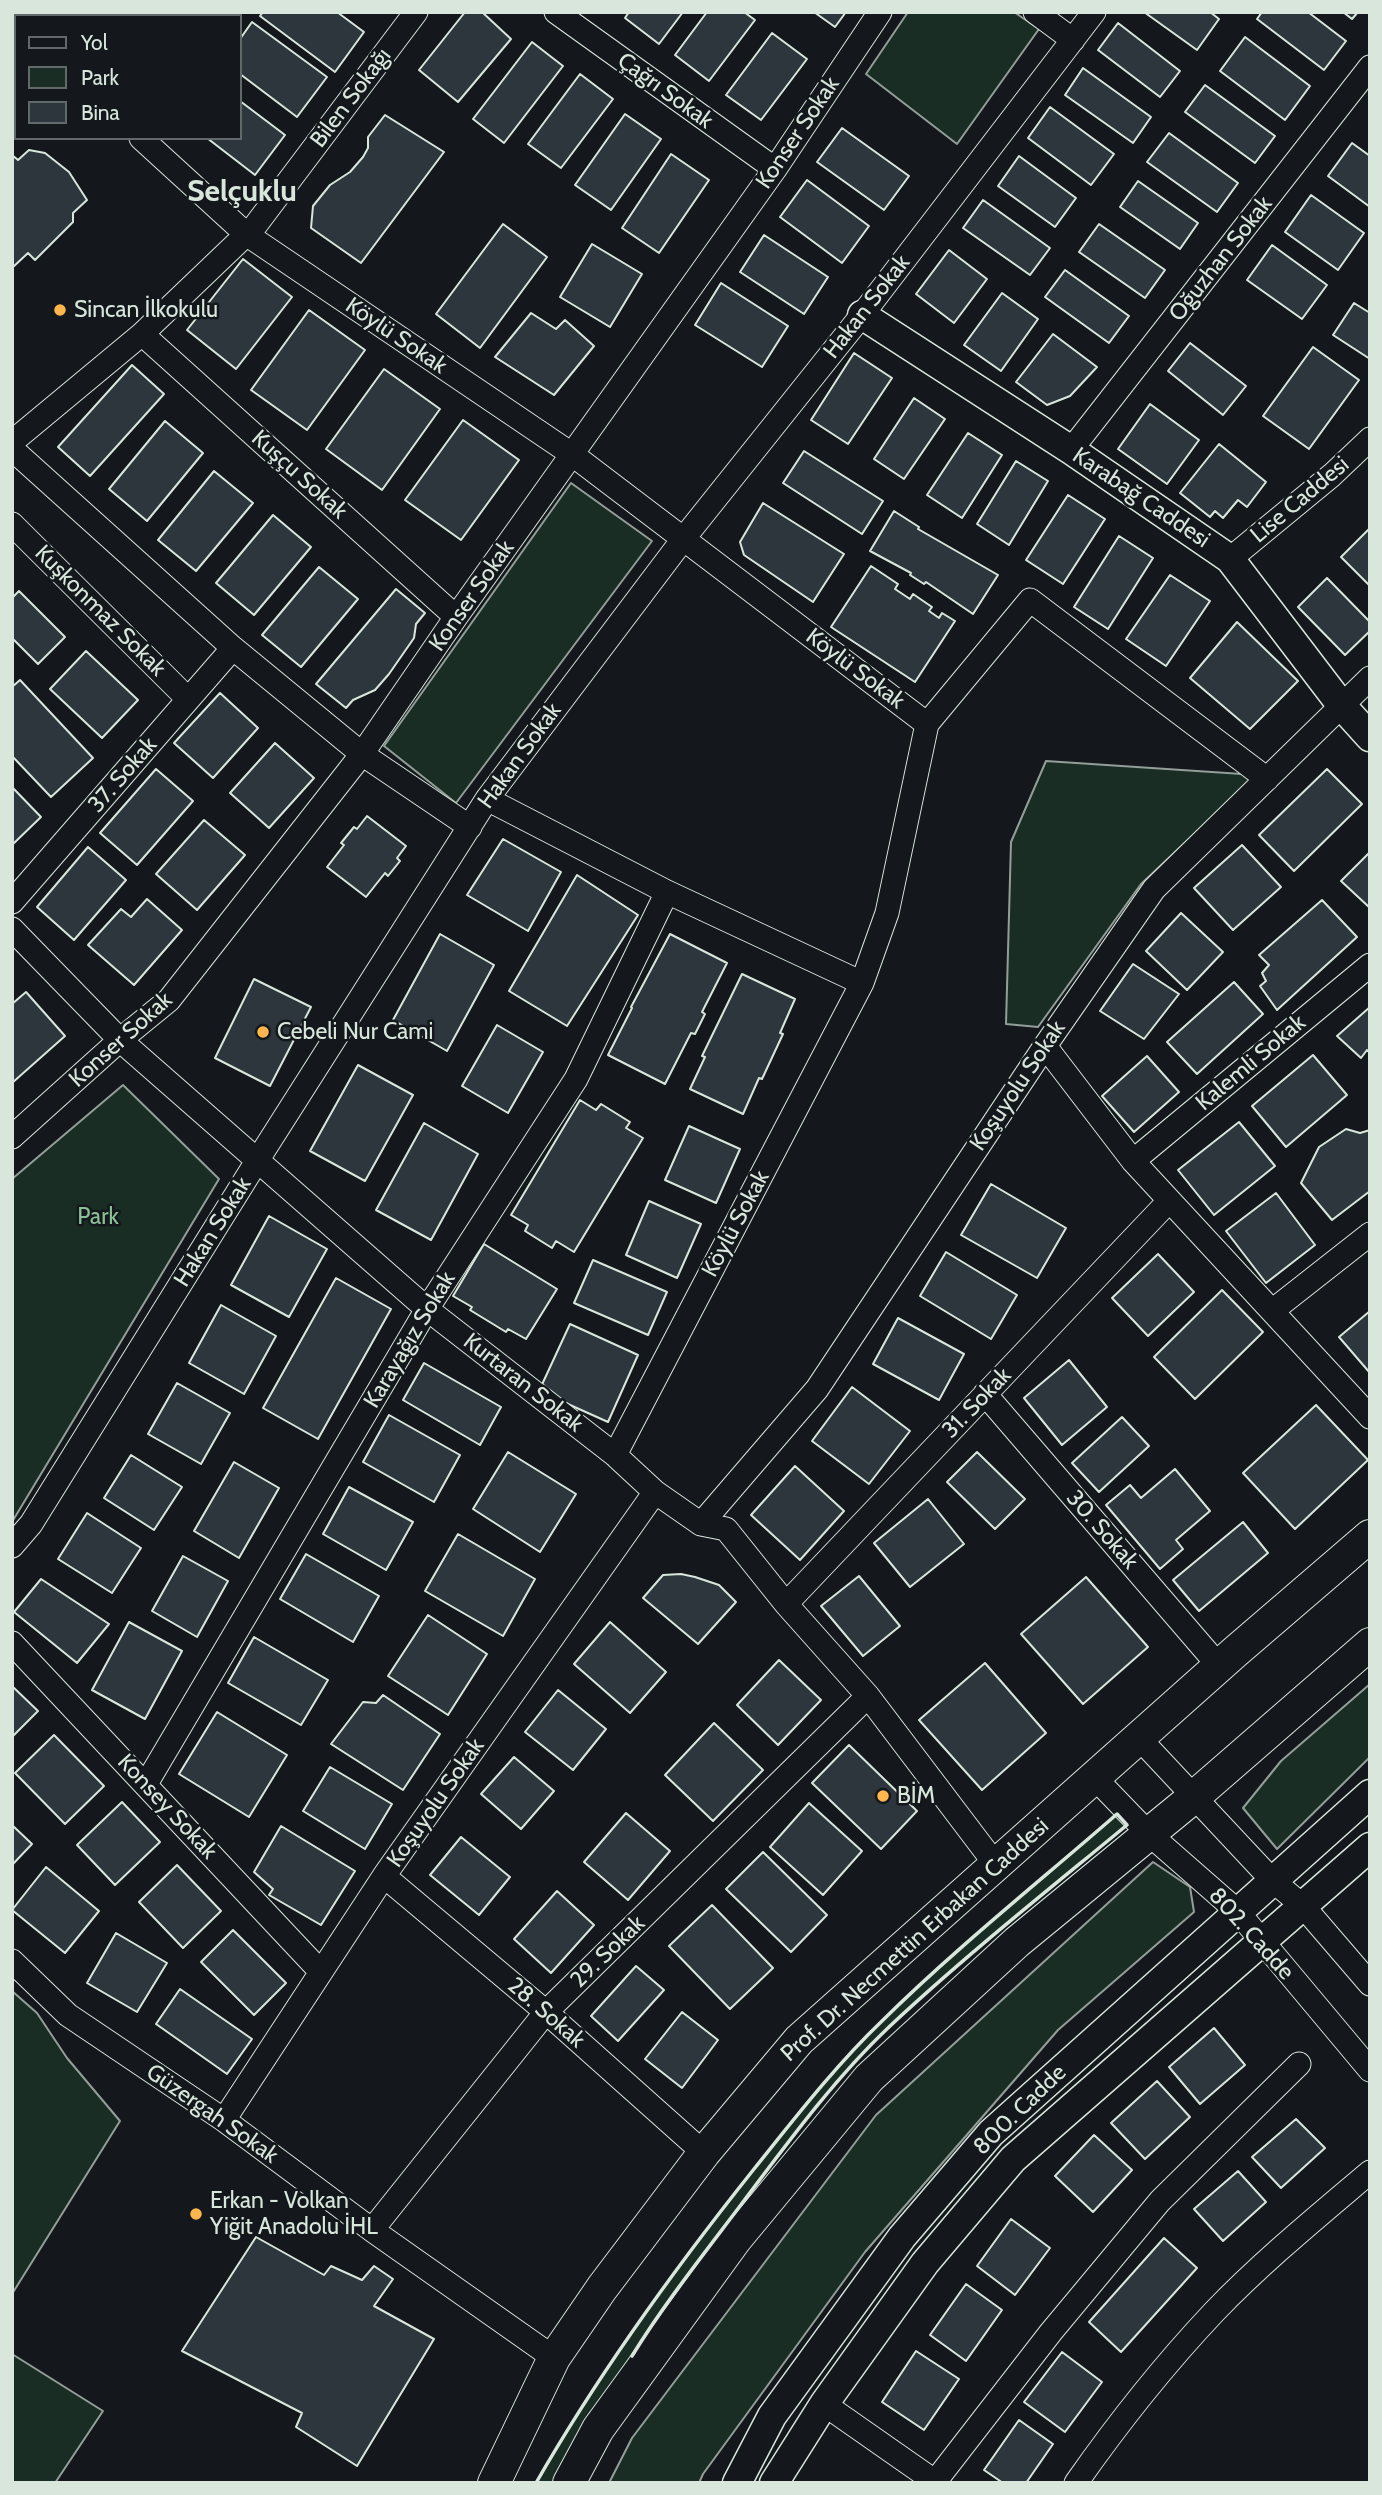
<!DOCTYPE html>
<meta charset="utf-8">
<style>
body{margin:0}
#map{position:relative;width:1382px;height:2495px;overflow:hidden;background:#14181c;font-family:Cabin,sans-serif}
canvas{display:block}
.frame{position:absolute;inset:0;border:14px solid #d8e6dc;pointer-events:none}
.legend{position:absolute;left:14px;top:14px;width:228px;height:126px;box-sizing:border-box;background:#14181c;border:2px solid #626a69;margin:0;padding:9px 12px;list-style:none;font-size:21px;color:#d8e6dc}
.legend li{display:flex;align-items:center;gap:14px;height:35px}
.legend b{width:35px;border:2px solid #626a69}
</style>
<div id="map">
<canvas width="1382" height="2495"></canvas>
<div class="frame"></div>
<ul class="legend">
<li><b style="height:9px;background:#14181c"></b>Yol</li>
<li><b style="height:19px;background:#1a2d24"></b>Park</li>
<li><b style="height:19px;background:#2c363c"></b>Bina</li>
</ul>
</div>
<script>
const ctx = document.querySelector('canvas').getContext('2d');
ctx.lineJoin = 'round';
function fillPath(path, color) { ctx.fillStyle = color; ctx.fill(path, 'evenodd'); }
function strokePath(path, color, width, dash) { ctx.strokeStyle = color; ctx.lineWidth = width; ctx.lineCap = dash ? 'butt' : 'round'; ctx.setLineDash(dash || []); ctx.stroke(path); }
function drawText(font, color, halo, rows, align = 'center') {
  ctx.font = font + ' Cabin,sans-serif'; ctx.lineWidth = 5; ctx.setLineDash([]); ctx.textBaseline = 'middle'; ctx.strokeStyle = halo; ctx.fillStyle = color; for (const [text, x, y, turn = 0] of rows) {
    ctx.save(); ctx.translate(x, y); ctx.rotate((+turn || 0) * Math.PI / 180); ctx.textAlign = isNaN(turn) ? turn : align; if (halo) ctx.strokeText(text, 0, 0); ctx.fillText(text, 0, 0); ctx.restore();
  }
}
const green = new Path2D(`
 M 908,12 L 1014,12 L 1039,29 L 957,144 L 866,74 Z
 M 571,483 L 652,541 L 456,803 L 384,746 Z
 M 1046,761 L 1257,775 L 1141,884 L 1038,1027 L 1006,1024 L 1011,842 Z
 M 123,1085 L 219,1179 L 12,1522 L 12,1179 Z
 M 1370,1684 L 1370,1757 L 1277,1849 L 1243,1808 L 1281,1761 Z
 M 1117,1814 L 1127,1825 C 1047,1891 964,1956 889,2027 C 833,2080 786,2145 740,2206 C 673,2295 607,2385 553,2483 L 536,2483 C 599,2373 675,2268 754,2169 C 795,2118 835,2066 882,2021 C 956,1948 1039,1882 1117,1814 Z
 M 1153,1862 L 1190,1887 L 1194,1912 L 1058,2030 L 865,2252 L 703,2474 L 699,2483 L 609,2483 L 632,2438 L 876,2115 Z
 M 12,1991 L 37,2013 L 67,2058 L 120,2121 L 12,2294 Z
 M 12,2354 L 103,2411 L 55,2483 L 12,2483 Z`);
fillPath(green, '#1a2d24');
strokePath(green, '#939e99', 2);
const building = new Path2D(`
 M 72,12 L 142,12 L 146,16 L 72,16 Z
 M 170,12 L 195,12 L 192,16 L 174,16 Z
 M 263,12 L 337,12 L 364,32 L 335,72 L 260,16 Z
 M 465,12 L 482,12 L 511,39 L 458,102 L 419,70 Z
 M 629,12 L 683,12 L 659,44 L 625,18 Z
 M 707,12 L 744,12 L 755,20 L 709,81 L 675,55 Z
 M 814,12 L 846,12 L 835,27 Z
 M 1144,12 L 1210,12 L 1219,19 L 1197,50 Z
 M 1262,12 L 1308,12 L 1346,41 L 1324,70 L 1257,19 Z
 M 1343,12 L 1358,12 L 1352,19 Z
 M 252,22 L 327,77 L 297,117 L 240,74 L 240,39 Z
 M 1118,23 L 1180,71 L 1160,97 L 1098,50 Z
 M 772,33 L 807,59 L 761,120 L 726,95 Z
 M 1245,37 L 1310,86 L 1285,120 L 1220,71 Z
 M 532,42 L 563,66 L 504,143 L 473,119 Z
 M 1083,68 L 1151,117 L 1133,143 L 1065,95 Z
 M 580,74 L 613,99 L 561,168 L 528,144 Z
 M 1205,85 L 1275,136 L 1255,163 L 1185,112 Z
 M 240,101 L 285,135 L 255,175 L 207,138 L 240,138 Z
 M 1050,107 L 1114,154 L 1091,185 L 1028,138 Z
 M 625,114 L 661,139 L 611,210 L 575,185 Z
 M 385,115 L 444,152 L 361,263 L 311,228 L 313,206 L 330,185 L 350,172 L 363,157 L 368,148 L 368,137 Z
 M 842,128 L 909,176 L 884,210 L 817,162 Z
 M 1169,133 L 1238,183 L 1217,212 L 1147,162 Z
 M 1352,143 L 1370,156 L 1370,207 L 1328,176 Z
 M 29,150 L 45,153 L 69,172 L 87,200 L 73,213 L 73,222 L 35,260 L 28,253 L 12,268 L 12,155 L 18,160 Z
 M 671,154 L 709,180 L 659,253 L 622,228 Z
 M 1019,156 L 1076,198 L 1055,227 L 998,186 Z
 M 807,180 L 869,226 L 842,263 L 780,217 Z
 M 1138,181 L 1198,223 L 1180,249 L 1120,207 Z
 M 1311,195 L 1364,233 L 1338,270 L 1285,232 Z
 M 983,200 L 1050,248 L 1030,275 L 963,228 Z
 M 503,224 L 547,257 L 480,348 L 436,314 Z
 M 1099,224 L 1165,270 L 1145,298 L 1079,252 Z
 M 764,235 L 828,277 L 804,314 L 740,272 Z
 M 592,244 L 642,274 L 610,327 L 560,297 Z
 M 1272,245 L 1327,285 L 1302,319 L 1247,280 Z
 M 949,250 L 987,279 L 954,323 L 916,294 Z
 M 243,259 L 292,297 L 236,369 L 187,330 Z
 M 1065,270 L 1129,316 L 1109,343 L 1045,297 Z
 M 721,283 L 788,326 L 762,367 L 695,325 Z
 M 1002,293 L 1038,319 L 1001,371 L 964,345 Z
 M 1354,303 L 1370,313 L 1370,359 L 1333,335 Z
 M 309,310 L 365,350 L 307,430 L 251,390 Z
 M 531,313 L 556,329 L 565,320 L 594,346 L 554,395 L 495,357 Z
 M 1053,334 L 1097,367 L 1070,396 L 1047,405 L 1016,382 Z
 M 1190,343 L 1246,386 L 1223,415 L 1168,371 Z
 M 1313,347 L 1359,380 L 1309,449 L 1263,416 Z
 M 854,353 L 892,378 L 848,444 L 811,420 Z
 M 132,365 L 164,394 L 90,476 L 58,447 Z
 M 384,369 L 440,409 L 382,490 L 326,449 Z
 M 914,398 L 945,419 L 904,479 L 874,459 Z
 M 1150,404 L 1199,440 L 1167,484 L 1118,449 Z
 M 463,420 L 519,460 L 461,540 L 405,500 Z
 M 165,421 L 203,453 L 147,521 L 109,489 Z
 M 968,433 L 1002,455 L 962,518 L 927,495 Z
 M 1219,444 L 1266,482 L 1247,507 L 1238,500 L 1223,518 L 1215,511 L 1210,517 L 1180,493 Z
 M 804,451 L 883,501 L 862,534 L 783,483 Z
 M 1016,461 L 1048,481 L 1009,545 L 977,524 Z
 M 214,471 L 253,503 L 196,571 L 158,540 Z
 M 1068,495 L 1105,519 L 1063,584 L 1026,560 Z
 M 763,503 L 844,554 L 813,602 L 744,555 L 740,542 Z
 M 894,511 L 919,527 L 918,529 L 998,575 L 973,614 L 926,582 L 924,584 L 910,575 L 911,573 L 870,551 Z
 M 273,515 L 311,547 L 254,615 L 216,583 Z
 M 1370,528 L 1370,586 L 1341,557 Z
 M 1119,536 L 1153,558 L 1108,629 L 1074,607 Z
 M 871,566 L 898,584 L 895,589 L 910,599 L 913,594 L 932,607 L 929,611 L 939,618 L 942,613 L 955,621 L 915,682 L 831,627 Z
 M 319,567 L 358,599 L 301,667 L 262,635 Z
 M 1170,575 L 1210,601 L 1166,666 L 1126,639 Z
 M 1327,578 L 1370,622 L 1370,631 L 1345,655 L 1298,607 Z
 M 396,589 L 425,613 L 416,624 L 414,638 L 389,674 L 375,690 L 353,700 L 346,708 L 316,684 Z
 M 19,591 L 65,637 L 38,664 L 12,638 L 12,598 Z
 M 1237,622 L 1298,681 L 1250,729 L 1190,678 Z
 M 86,651 L 138,700 L 102,738 L 50,689 Z
 M 20,680 L 93,758 L 51,797 L 12,756 L 12,687 Z
 M 220,693 L 258,728 L 213,778 L 174,743 Z
 M 275,743 L 314,778 L 269,828 L 230,793 Z
 M 156,769 L 193,801 L 137,865 L 100,833 Z
 M 1327,769 L 1362,804 L 1294,871 L 1259,835 Z
 M 12,787 L 41,817 L 12,845 Z
 M 367,816 L 406,846 L 397,858 L 400,861 L 388,876 L 385,873 L 366,897 L 327,867 L 344,845 L 341,843 L 354,827 L 357,829 Z
 M 204,820 L 245,855 L 197,910 L 156,874 Z
 M 503,839 L 561,872 L 528,931 L 467,895 Z
 M 1242,845 L 1281,887 L 1233,930 L 1194,888 Z
 M 88,847 L 126,880 L 74,940 L 37,907 Z
 M 1370,852 L 1370,908 L 1341,881 Z
 M 577,875 L 638,915 L 567,1026 L 509,991 Z
 M 147,899 L 182,930 L 134,985 L 88,945 L 121,909 L 131,917 Z
 M 1322,900 L 1357,937 L 1277,1010 L 1260,986 L 1266,981 L 1262,973 L 1269,965 L 1259,955 Z
 M 1181,913 L 1223,952 L 1187,990 L 1146,951 Z
 M 440,934 L 494,965 L 447,1051 L 393,1020 Z
 M 670,934 L 727,963 L 702,1012 L 705,1014 L 695,1034 L 691,1033 L 665,1084 L 608,1055 L 632,1008 L 631,1007 Z
 M 1133,964 L 1179,994 L 1144,1039 L 1100,1011 Z
 M 742,974 L 795,999 L 780,1033 L 783,1034 L 762,1079 L 759,1078 L 743,1114 L 690,1089 L 705,1057 L 702,1056 Z
 M 254,979 L 311,1007 L 270,1086 L 215,1058 Z
 M 1234,982 L 1263,1014 L 1197,1074 L 1167,1042 Z
 M 26,992 L 65,1036 L 12,1083 L 12,1004 Z
 M 1370,1007 L 1370,1053 L 1367,1050 L 1361,1058 L 1337,1036 Z
 M 497,1025 L 543,1052 L 508,1113 L 462,1086 Z
 M 1313,1055 L 1347,1095 L 1286,1147 L 1252,1106 Z
 M 1147,1056 L 1179,1092 L 1134,1132 L 1102,1096 Z
 M 358,1065 L 413,1095 L 365,1181 L 310,1151 Z
 M 580,1100 L 596,1110 L 601,1104 L 630,1122 L 626,1128 L 643,1138 L 574,1252 L 556,1241 L 552,1248 L 525,1231 L 528,1225 L 511,1215 Z
 M 1239,1122 L 1275,1166 L 1214,1215 L 1178,1170 Z
 M 424,1123 L 478,1154 L 431,1240 L 376,1210 Z
 M 689,1126 L 740,1149 L 716,1203 L 665,1180 Z
 M 1346,1129 L 1360,1133 L 1370,1130 L 1370,1191 L 1332,1220 L 1301,1183 L 1319,1147 Z
 M 991,1184 L 1066,1228 L 1037,1278 L 961,1235 Z
 M 1276,1193 L 1315,1245 L 1266,1283 L 1226,1231 Z
 M 649,1201 L 701,1224 L 677,1278 L 626,1255 Z
 M 269,1216 L 327,1249 L 289,1317 L 231,1285 Z
 M 484,1244 L 557,1289 L 526,1339 L 508,1329 L 506,1332 L 470,1310 L 472,1307 L 453,1296 Z
 M 946,1252 L 1017,1295 L 991,1339 L 920,1296 Z
 M 1158,1254 L 1194,1292 L 1148,1336 L 1112,1298 Z
 M 593,1260 L 667,1292 L 648,1335 L 574,1303 Z
 M 336,1278 L 391,1309 L 318,1439 L 263,1408 Z
 M 1222,1290 L 1263,1332 L 1195,1399 L 1154,1357 Z
 M 221,1305 L 276,1336 L 244,1394 L 189,1363 Z
 M 1370,1311 L 1370,1373 L 1339,1337 Z
 M 898,1318 L 964,1354 L 939,1400 L 873,1364 Z
 M 570,1324 L 638,1355 L 608,1422 L 539,1391 Z
 M 1069,1360 L 1107,1407 L 1062,1445 L 1024,1398 Z
 M 424,1363 L 501,1407 L 480,1445 L 403,1400 Z
 M 177,1383 L 230,1413 L 201,1464 L 148,1434 Z
 M 852,1387 L 910,1431 L 869,1484 L 812,1441 Z
 M 1316,1405 L 1368,1460 L 1295,1529 L 1243,1473 Z
 M 389,1415 L 460,1455 L 434,1502 L 363,1462 Z
 M 1122,1417 L 1149,1446 L 1099,1492 L 1072,1463 Z
 M 508,1452 L 576,1494 L 540,1552 L 473,1509 Z
 M 977,1452 L 1025,1499 L 995,1529 L 947,1482 Z
 M 131,1455 L 182,1487 L 154,1530 L 104,1498 Z
 M 234,1462 L 279,1488 L 239,1558 L 194,1531 Z
 M 795,1466 L 844,1511 L 800,1560 L 751,1515 Z
 M 1175,1469 L 1210,1511 L 1176,1540 L 1183,1549 L 1160,1569 L 1106,1505 L 1130,1485 L 1141,1498 Z
 M 349,1487 L 413,1522 L 386,1570 L 323,1534 Z
 M 928,1499 L 964,1544 L 910,1587 L 874,1543 Z
 M 87,1513 L 141,1548 L 112,1593 L 58,1559 Z
 M 1243,1522 L 1268,1553 L 1199,1611 L 1173,1580 Z
 M 458,1534 L 535,1579 L 503,1636 L 425,1591 Z
 M 306,1554 L 379,1596 L 353,1642 L 280,1599 Z
 M 183,1556 L 228,1581 L 197,1637 L 152,1611 Z
 M 681,1574 L 695,1577 L 719,1585 L 736,1602 L 698,1644 L 643,1598 L 663,1575 Z
 M 859,1576 L 900,1626 L 863,1656 L 821,1606 Z
 M 1086,1577 L 1148,1647 L 1083,1704 L 1021,1634 Z
 M 41,1579 L 109,1624 L 77,1663 L 14,1612 Z
 M 428,1615 L 487,1654 L 448,1715 L 388,1676 Z
 M 129,1622 L 182,1651 L 145,1719 L 92,1690 Z
 M 610,1622 L 666,1672 L 630,1713 L 574,1664 Z
 M 254,1637 L 328,1680 L 301,1725 L 228,1683 Z
 M 779,1660 L 821,1700 L 778,1745 L 737,1705 Z
 M 985,1663 L 1046,1733 L 982,1790 L 919,1720 Z
 M 12,1686 L 38,1711 L 12,1737 Z
 M 558,1690 L 606,1729 L 573,1770 L 525,1732 Z
 M 383,1695 L 440,1734 L 403,1790 L 331,1744 L 363,1702 L 376,1703 Z
 M 217,1712 L 287,1755 L 249,1817 L 179,1774 Z
 M 714,1723 L 763,1770 L 713,1821 L 665,1775 Z
 M 54,1735 L 104,1786 L 65,1824 L 15,1773 Z
 M 849,1745 L 917,1811 L 881,1849 L 812,1783 Z
 M 514,1757 L 554,1791 L 521,1829 L 481,1794 Z
 M 330,1767 L 392,1804 L 365,1849 L 303,1811 Z
 M 122,1802 L 160,1842 L 115,1885 L 77,1845 Z
 M 809,1803 L 862,1851 L 823,1895 L 770,1847 Z
 M 626,1813 L 670,1851 L 628,1900 L 584,1862 Z
 M 12,1825 L 32,1844 L 12,1865 Z
 M 281,1826 L 355,1871 L 321,1925 L 269,1895 L 273,1889 L 254,1872 Z
 M 461,1837 L 510,1877 L 479,1915 L 430,1875 Z
 M 763,1852 L 827,1915 L 791,1952 L 726,1889 Z
 M 177,1865 L 221,1911 L 183,1948 L 139,1902 Z
 M 46,1867 L 99,1911 L 65,1953 L 12,1910 Z
 M 557,1891 L 594,1925 L 551,1973 L 514,1939 Z
 M 712,1905 L 773,1968 L 730,2009 L 669,1946 Z
 M 233,1930 L 286,1983 L 254,2015 L 201,1962 Z
 M 116,1933 L 167,1963 L 137,2012 L 87,1983 Z
 M 636,1966 L 664,1990 L 618,2041 L 591,2016 Z
 M 180,1989 L 252,2039 L 227,2074 L 156,2024 Z
 M 682,2012 L 718,2040 L 682,2088 L 645,2059 Z
 M 1214,2028 L 1245,2065 L 1200,2104 L 1169,2067 Z
 M 1157,2081 L 1190,2117 L 1145,2159 L 1111,2123 Z
 M 1296,2119 L 1325,2148 L 1281,2188 L 1252,2157 Z
 M 1094,2135 L 1132,2170 L 1093,2212 L 1055,2176 Z
 M 1238,2171 L 1266,2202 L 1223,2241 L 1194,2209 Z
 M 1011,2219 L 1050,2248 L 1015,2295 L 977,2266 Z
 M 256,2237 L 324,2275 L 331,2266 L 362,2280 L 374,2266 L 393,2279 L 374,2306 L 434,2339 L 357,2466 L 296,2427 L 302,2413 L 182,2351 Z
 M 1164,2238 L 1197,2268 L 1121,2352 L 1089,2322 Z
 M 966,2284 L 1002,2310 L 966,2361 L 930,2335 Z
 M 916,2351 L 959,2379 L 924,2430 L 882,2402 Z
 M 1062,2352 L 1102,2382 L 1065,2432 L 1024,2402 Z
 M 1019,2420 L 1053,2444 L 1026,2483 L 1003,2483 L 984,2470 Z`);
fillPath(building, '#2c363c');
strokePath(building, '#d8e6dc', 2);
const minor = new Path2D(`
 M 556,12 L 775,169
 M 1035,12 L 1073,40
 M 12,29 L 16,26
 M 141,138 L 246,234 L 573,455 L 927,724 L 887,913 L 862,983 L 615,1455
 M 142,334 L 456,617
 M 12,442 L 142,334 L 255,226 L 416,12
 M 12,449 L 233,648 L 362,754 L 470,827
 M 1071,450 L 1370,67
 M 12,524 L 188,699
 M 1230,559 L 1332,475 L 1370,439
 M 927,724 L 1030,600 L 1267,779
 M 487,799 L 667,892 L 862,983
 M 12,902 L 233,648
 M 12,929 L 120,1040 L 427,1309 L 615,1455 L 655,1492 L 701,1524 L 726,1529 L 786,1604 L 868,1696 L 996,1865
 M 1045,1046 L 1133,1161 L 1370,1417
 M 12,1137 L 120,1040 L 169,1000 L 362,754 L 456,617 L 775,169 L 880,12
 M 1133,1161 L 1370,965
 M 1272,1311 L 1370,1234
 M 985,1394 L 1219,1666
 M 701,1524 L 817,1389 L 1045,1046 L 1154,889 L 1370,678
 M 12,1546 L 31,1524 L 257,1161 L 487,799 L 684,538 L 862,315 L 1094,12
 M 786,1604 L 1169,1201
 M 12,1643 L 321,1972
 M 1139,1738 L 1272,1880 L 1303,1906 L 1370,1984
 M 1094,1777 L 1148,1833 L 1237,1911 L 1370,2070
 M 146,1784 L 427,1309 L 576,1079 L 667,892
 M 384,1876 L 546,2012 L 704,2153
 M 12,1961 L 68,2015 L 224,2120 L 372,2230 L 554,2358
 M 224,2120 L 384,1876 L 655,1492
 M 372,2230 L 546,2012 L 868,1696
 M 824,2404 L 937,2483
 M 934,2483 L 1051,2332 L 1160,2201 L 1299,2064
 M 1076,2483 C 1118,2423 1164,2365 1214,2312 C 1262,2262 1317,2217 1370,2172`);
const tertiary = new Path2D(`
 M 862,315 L 1071,450 L 1230,559 L 1342,706 L 1370,737
 M 737,2483 L 772,2416 L 902,2237 L 991,2133 L 1370,1794
 M 774,2483 L 824,2404 L 925,2263 L 1013,2159 L 1370,1847`);
const secondary = new Path2D(`
 M 494,2483 L 554,2358 L 602,2288 L 704,2153 L 799,2040 L 1235,1652 L 1370,1536
 M 569,2483 L 598,2429 L 735,2240 L 869,2078 L 1017,1942 L 1195,1796 L 1370,1644`);
strokePath(minor, '#d8e6dc', 25);
strokePath(tertiary, '#d8e6dc', 31);
strokePath(secondary, '#d8e6dc', 34);
strokePath(minor, '#14181c', 23);
strokePath(tertiary, '#14181c', 28);
strokePath(secondary, '#14181c', 32);
strokePath(new Path2D(`
 M 536,2483 C 599,2373 675,2268 754,2169 C 795,2118 835,2066 882,2021 C 956,1948 1039,1882 1117,1814 L 1127,1825 C 1047,1891 965,1956 889,2027 C 833,2080 786,2145 740,2206 C 703,2255 664,2304 632,2356`), '#d8e6dc', 3.5);
for (const [x, y, r, color] of [
 [60,310,7,"#ffb74d"],
 [263,1032,7,"#ffb74d"],
 [883,1796,7,"#ffb74d"],
 [196,2214,7,"#ffb74d"]
]) { const dot = new Path2D(); dot.arc(x, y, r, 0, 2 * Math.PI); ctx.fillStyle = color; ctx.fill(dot); strokePath(dot, '#14181c', 2.5); }
drawText('23px', '#d8e6dc', '#14181c', [
 ["Çağrı Sokak",665,91,36],
 ["Bilen Sokağı",351,98,-53],
 ["Konser Sokak",798,133,-56],
 ["Oğuzhan Sokak",1221,259,-52],
 ["Hakan Sokak",867,307,-52],
 ["Köylü Sokak",396,336,34],
 ["Kuşçu Sokak",299,475,42],
 ["Karabağ Caddesi",1141,498,34],
 ["Lise Caddesi",1300,500,-40],
 ["Konser Sokak",472,596,-55],
 ["Kuşkonmaz Sokak",100,611,45],
 ["Köylü Sokak",855,669,37],
 ["Hakan Sokak",520,756,-54],
 ["37. Sokak",123,775,-49],
 ["Konser Sokak",121,1040,-42],
 ["Kalemli Sokak",1251,1063,-40],
 ["Koşuyolu Sokak",1018,1086,-56],
 ["Köylü Sokak",736,1224,-62],
 ["Hakan Sokak",213,1232,-58],
 ["Karayağız Sokak",410,1340,-59],
 ["Kurtaran Sokak",523,1383,38],
 ["31. Sokak",977,1403,-46],
 ["30. Sokak",1102,1530,49],
 ["Koşuyolu Sokak",436,1803,-55],
 ["Konsey Sokak",167,1807,47],
 ["802. Cadde",1251,1934,48],
 ["Prof. Dr. Necmettin Erbakan Caddesi",915,1940,-42],
 ["29. Sokak",608,1952,-44],
 ["28. Sokak",546,2013,41],
 ["800. Cadde",1020,2110,-44],
 ["Güzergah Sokak",212,2114,35]
]);
drawText('23px', '#d8e6dc', '#14181c', [
 ["Sincan İlkokulu",74,310],
 ["Cebeli Nur Cami",277,1032],
 ["BİM",897,1796],
 ["Erkan - Volkan",210,2201],
 ["Yiğit Anadolu İHL",210,2227]
], 'left');
drawText('23px', '#8ac095', '#14181c', [
 ["Park",98,1217]
]);
drawText('bold 30px', '#d8e6dc', '#14181c', [
 ["Selçuklu",242,192]
]);
</script>
